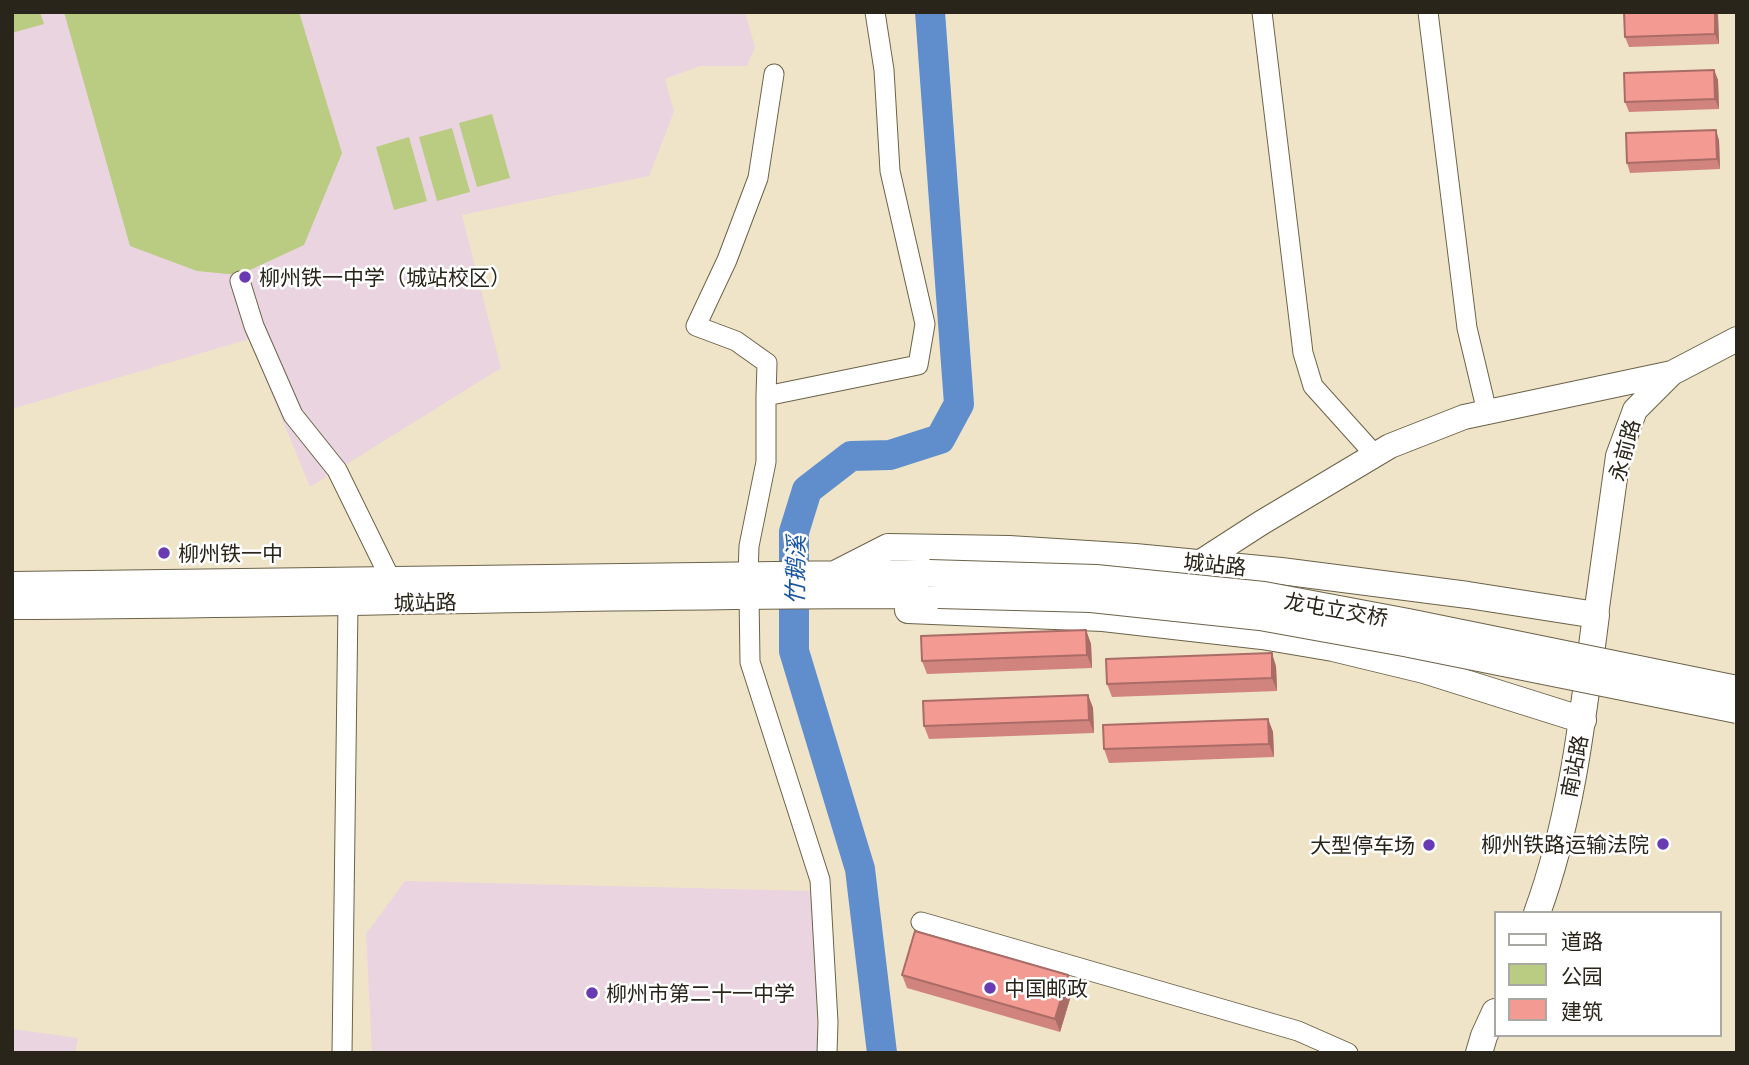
<!DOCTYPE html>
<meta charset="utf-8">
<style>
body{margin:0}
#map{position:relative;width:1749px;height:1065px;overflow:hidden;background:#efe4c8;font-family:Georgia,"Noto Sans SC",serif}
canvas{display:block}
.frame{position:absolute;inset:0;border:14px solid #29251a;pointer-events:none}
.legend{position:absolute;left:1494px;top:911px;width:228px;height:126px;box-sizing:border-box;background:#fff;border:2px solid #a9a8a3;margin:0;padding:9px 12px;list-style:none;font-size:21px;color:#29251a}
.legend li{display:flex;align-items:center;gap:14px;height:35px}
.legend b{width:35px;border:2px solid #a9a8a3}
</style>
<div id="map">
<canvas width="1749" height="1065"></canvas>
<div class="frame"></div>
<ul class="legend">
<li><b style="height:9px;background:#fff"></b>道路</li>
<li><b style="height:19px;background:#bacb82"></b>公园</li>
<li><b style="height:19px;background:#f39a93"></b>建筑</li>
</ul>
</div>
<script>
const ctx = document.querySelector('canvas').getContext('2d');
ctx.lineJoin = 'round';
function fillPath(path, color) { ctx.fillStyle = color; ctx.fill(path, 'evenodd'); }
function strokePath(path, color, width, dash) { ctx.strokeStyle = color; ctx.lineWidth = width; ctx.lineCap = dash ? 'butt' : 'round'; ctx.setLineDash(dash || []); ctx.stroke(path); }
function drawText(font, color, halo, rows, align = 'center') {
  ctx.font = font + ' Georgia,"Noto Sans SC",serif'; ctx.lineWidth = 5; ctx.setLineDash([]); ctx.textBaseline = 'middle'; ctx.strokeStyle = halo; ctx.fillStyle = color; for (const [text, x, y, turn = 0] of rows) {
    ctx.save(); ctx.translate(x, y); ctx.rotate((+turn || 0) * Math.PI / 180); ctx.textAlign = isNaN(turn) ? turn : align; if (halo) ctx.strokeText(text, 0, 0); ctx.fillText(text, 0, 0); ctx.restore();
  }
}
fillPath(new Path2D(`
 M 12,12 L 745,12 L 755,47 L 747,66 L 700,66 L 665,79 L 674,112 L 649,176 L 462,215 L 501,368 L 310,487 L 249,339 L 12,409 Z
 M 405,881 L 813,891 L 818,1053 L 372,1053 L 366,934 Z
 M 12,1029 L 78,1038 L 75,1053 L 12,1053 Z`), '#ead4e0');
fillPath(new Path2D(`
 M 12,12 L 40,12 L 44,24 L 12,33 Z
 M 64,12 L 299,12 L 342,153 L 304,245 L 239,275 L 197,271 L 130,246 Z
 M 492,114 L 510,178 L 477,187 L 459,123 Z
 M 452,128 L 470,192 L 437,201 L 419,137 Z
 M 409,137 L 427,201 L 394,210 L 376,147 Z`), '#bacb82');
strokePath(new Path2D(`
 M 882,1053 L 860,869 L 794,651 L 794,532 L 807,490 L 851,456 L 890,455 L 940,439 L 959,404 L 930,12`), '#608ecd', 30);
const minor = new Path2D(`
 M 1262,12 L 1303,353 L 1313,386 L 1375,455
 M 1428,12 L 1467,328 L 1487,412
 M 240,281 L 254,326 L 293,415 L 337,470 L 391,580 L 392,591
 M 766,396 L 767,363 L 736,341 L 696,326 L 727,260 L 758,178 L 774,74
 M 748,575 L 749,546 L 766,462 L 766,396 L 918,365 L 925,324 L 890,171 L 884,70 L 875,12
 M 749,595 L 750,662 L 820,880 L 828,1022 L 827,1053
 M 921,922 L 1298,1031 L 1348,1053
 M 342,1053 L 348,603`);
const tertiary = new Path2D(`
 M 1199,563 L 1261,523 L 1390,446 L 1464,417 L 1672,373
 M 1596,615 L 1618,456 L 1635,410 L 1672,373 L 1737,339`);
const secondary = new Path2D(`
 M 837,573 L 888,547 L 1009,549 L 1135,557 L 1281,571 L 1468,595 L 1596,615 C 1583,715 1572,818 1537,913
 M 12,585 L 929,573
 M 12,606 C 321,605 629,594 938,595
 M 908,610 L 1103,618 L 1262,636 L 1333,648 L 1424,670 L 1583,720
 M 1479,1053 L 1484,1036 L 1495,1012`);
strokePath(minor, '#6b6249', 21);
strokePath(tertiary, '#6b6249', 26);
strokePath(secondary, '#6b6249', 28);
strokePath(minor, '#fff', 19);
strokePath(tertiary, '#fff', 24);
strokePath(secondary, '#fff', 26);
const secondaryBridge = new Path2D(`
 M 929,573 L 1096,578 L 1264,595 L 1408,622 L 1737,689
 M 938,595 L 1091,599 L 1260,617 L 1404,643 L 1737,710`);
strokePath(secondaryBridge, '#6b6249', 28, []);
strokePath(secondaryBridge, '#fff', 26);
fillPath(new Path2D(`
 M 1718,15 L 1719,44 L 1629,47 L 1625,37 Z
 M 1714,70 L 1718,80 L 1719,109 L 1629,112 L 1625,102 Z
 M 1719,140 L 1720,169 L 1630,173 L 1627,163 Z
 M 1086,630 L 1091,644 L 1092,668 L 927,674 L 922,661 Z
 M 1276,666 L 1277,691 L 1112,697 L 1107,684 Z
 M 1088,695 L 1093,708 L 1094,733 L 929,739 L 924,726 Z
 M 1268,719 L 1273,732 L 1274,757 L 1109,763 L 1104,749 Z
 M 902,975 L 1068,975 L 1073,989 L 1060,1032 L 907,988 Z`), '#d1847e');
fillPath(new Path2D(`
 M 1715,12 L 1717,12 L 1718,15 L 1719,44 L 1715,34 Z
 M 1714,70 L 1718,80 L 1719,109 L 1715,99 Z
 M 1716,130 L 1719,140 L 1720,169 L 1717,159 Z
 M 1086,630 L 1091,644 L 1092,668 L 1087,655 Z
 M 1272,653 L 1276,666 L 1277,691 L 1272,678 Z
 M 1088,695 L 1093,708 L 1094,733 L 1089,720 Z
 M 1268,719 L 1273,732 L 1274,757 L 1269,744 Z
 M 1068,975 L 1073,989 L 1060,1032 L 1055,1019 Z`), '#aa6c67');
const building = new Path2D(`
 M 1624,12 L 1715,12 L 1715,34 L 1625,37 Z
 M 1714,70 L 1715,99 L 1625,102 L 1624,73 Z
 M 1716,130 L 1717,159 L 1627,163 L 1626,133 Z
 M 1086,630 L 1087,655 L 922,661 L 921,636 Z
 M 1272,653 L 1272,678 L 1107,684 L 1106,659 Z
 M 1088,695 L 1089,720 L 924,726 L 923,701 Z
 M 1268,719 L 1269,744 L 1104,749 L 1103,725 Z
 M 915,931 L 1068,975 L 1055,1019 L 902,975 Z`);
fillPath(building, '#f39a93');
strokePath(building, '#aa6c67', 2);
for (const [x, y, r, color] of [
 [245,277,7,"#693ab2"],
 [164,553,7,"#693ab2"],
 [1663,844,7,"#693ab2"],
 [1429,845,7,"#693ab2"],
 [990,988,7,"#693ab2"],
 [592,993,7,"#693ab2"]
]) { const dot = new Path2D(); dot.arc(x, y, r, 0, 2 * Math.PI); ctx.fillStyle = color; ctx.fill(dot); strokePath(dot, '#fff', 2.5); }
drawText('21px', '#29251a', '#fff', [
 ["柳州铁一中学（城站校区）",259,277],
 ["柳州铁一中",178,553],
 ["柳州铁路运输法院",1649,844,"right"],
 ["大型停车场",1415,845,"right"],
 ["中国邮政",1004,988],
 ["柳州市第二十一中学",606,993]
], 'left');
drawText('21px', '#29251a', '#fff', [
 ["永前路",1624,450,-75],
 ["城站路",1215,564,6],
 ["城站路",425,602,-1],
 ["龙屯立交桥",1336,609,10],
 ["南站路",1574,766,-79]
]);
drawText('italic 23px', '#1854a1', '#fff', [
 ["竹鹅溪",795,570,-89]
]);
</script>
